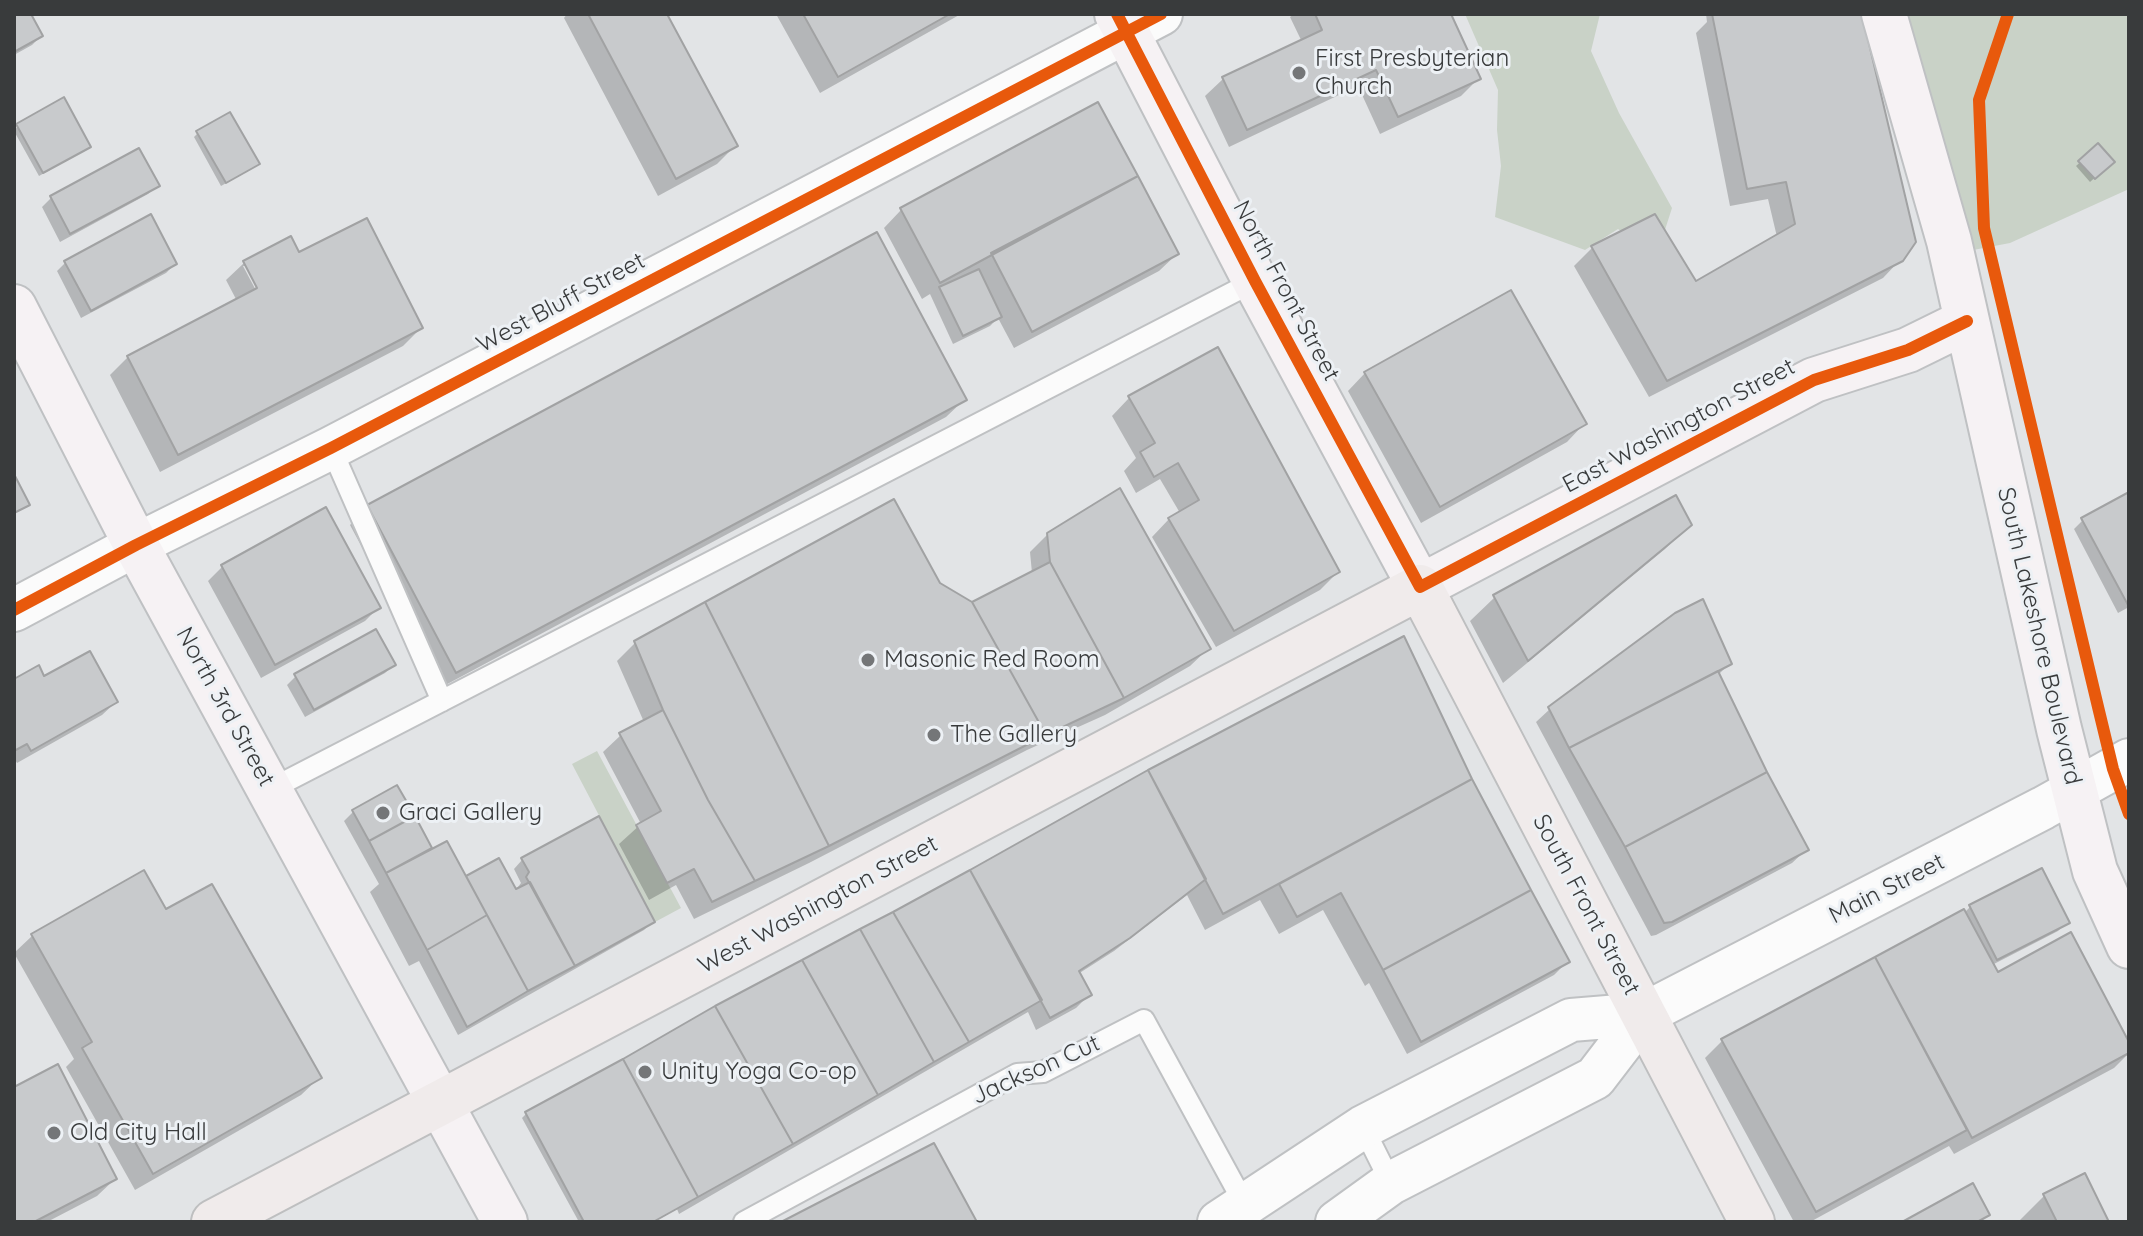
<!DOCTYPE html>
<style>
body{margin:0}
#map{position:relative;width:2143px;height:1236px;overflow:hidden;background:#e2e4e6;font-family:Quicksand,sans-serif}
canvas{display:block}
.frame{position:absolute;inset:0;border:16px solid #393b3c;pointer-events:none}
</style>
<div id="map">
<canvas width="2143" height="1236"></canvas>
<div class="frame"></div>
</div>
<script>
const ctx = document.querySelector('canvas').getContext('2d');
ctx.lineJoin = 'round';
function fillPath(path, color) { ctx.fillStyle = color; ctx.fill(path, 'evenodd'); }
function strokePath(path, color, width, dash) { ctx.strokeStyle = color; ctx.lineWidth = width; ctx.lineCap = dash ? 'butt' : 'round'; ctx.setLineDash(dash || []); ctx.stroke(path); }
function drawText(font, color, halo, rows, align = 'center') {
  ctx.font = font + ' Quicksand,sans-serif'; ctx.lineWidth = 6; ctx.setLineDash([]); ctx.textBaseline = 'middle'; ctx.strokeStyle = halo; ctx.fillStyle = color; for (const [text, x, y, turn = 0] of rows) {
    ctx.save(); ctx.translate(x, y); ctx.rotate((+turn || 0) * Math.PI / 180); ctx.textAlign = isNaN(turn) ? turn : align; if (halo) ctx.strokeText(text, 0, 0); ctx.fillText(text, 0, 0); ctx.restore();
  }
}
fillPath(new Path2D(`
 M 1465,14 L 1600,14 L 1591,51 L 1619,113 L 1672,208 L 1662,239 L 1630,237 L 1618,229 L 1585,250 L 1495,217 L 1501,166 L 1497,130 L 1498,90 Z
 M 1884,14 L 2129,14 L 2129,189 L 2010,243 L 1952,254 Z
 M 597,751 L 681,908 L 655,922 L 572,764 Z`), '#c9d2c7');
fillPath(new Path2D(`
 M 14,14 L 29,14 L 41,36 L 32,45 L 14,55 Z
 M 567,14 L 665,14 L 735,146 L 717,164 L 658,196 L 564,18 Z
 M 776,14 L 961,14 L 820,93 Z
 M 1294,14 L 1449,14 L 1478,79 L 1461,96 L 1380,134 L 1358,86 L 1229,147 L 1205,96 L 1223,79 L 1302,42 L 1290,17 Z
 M 1706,14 L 1860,14 L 1901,259 L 1883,278 L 1649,397 L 1574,266 L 1592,248 L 1655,216 L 1695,284 L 1777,237 L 1768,199 L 1730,206 L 1696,33 L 1707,22 Z
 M 18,126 L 84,151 L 39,176 L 14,131 Z
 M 198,133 L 253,168 L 221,186 L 194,137 Z
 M 2098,146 L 2112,162 L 2090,182 L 2076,166 Z
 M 138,150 L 157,185 L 148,194 L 60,242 L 42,207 L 51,198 Z
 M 901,210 L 1177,254 L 1159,271 L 1014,348 L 998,318 L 990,326 L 953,344 L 930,294 L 922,299 L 884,228 Z
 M 876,235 L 964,400 L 946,417 L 438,689 L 350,525 L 368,507 Z
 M 290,239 L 298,255 L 421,328 L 403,346 L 160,472 L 110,375 L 128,357 L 237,301 L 226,280 L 244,263 ZM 243,266 L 248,266 L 263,296 L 260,298 Z
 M 66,262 L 175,264 L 166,273 L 81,318 L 57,271 Z
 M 1365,373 L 1584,424 L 1567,442 L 1421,523 L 1348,391 Z
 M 1129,398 L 1338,572 L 1320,590 L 1216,647 L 1152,537 L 1169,519 L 1180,513 L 1160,479 L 1136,493 L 1124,471 L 1136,458 L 1112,416 Z
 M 2129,495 L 2129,607 L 2118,613 L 2074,529 L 2083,520 Z
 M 1689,525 L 1665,549 L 1503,683 L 1470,621 L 1495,597 Z
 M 1048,534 L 1208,649 L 1190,666 L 1105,715 L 1027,750 L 809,863 L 694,919 L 676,885 L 649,900 L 619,844 L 641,824 L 603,752 L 621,735 L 644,722 L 617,661 L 635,643 L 939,584 L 972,605 L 1032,573 L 1030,552 Z
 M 222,567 L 379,607 L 365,621 L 261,678 L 208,581 Z
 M 1403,639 L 1470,780 L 1567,962 L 1554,975 L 1407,1054 L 1369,983 L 1365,986 L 1323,910 L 1279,934 L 1260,900 L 1205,930 L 1187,895 L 1114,951 L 1078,974 L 1089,995 L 1076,1008 L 1036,1030 L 1028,1012 L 679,1214 L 677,1209 L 653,1222 L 579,1222 L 522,1118 L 526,1114 Z
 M 1730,663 L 1718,675 L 1806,850 L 1792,863 L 1656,935 L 1651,936 L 1536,722 L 1550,709 Z
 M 394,664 L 385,673 L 305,717 L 287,685 L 296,676 Z
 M 44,678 L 116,702 L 102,715 L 17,763 L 14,758 L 14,682 Z
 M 353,812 L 429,847 L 421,856 L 465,879 L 467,877 L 516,892 L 520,890 L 518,887 L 521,883 L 514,869 L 522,860 L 653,921 L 644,930 L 458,1035 L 419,961 L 409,966 L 370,892 L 379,884 L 344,821 Z
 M 143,873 L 166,912 L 319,1078 L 301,1095 L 135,1190 L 66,1067 L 74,1059 L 14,953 L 32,936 Z
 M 1970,907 L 2067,922 L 2058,931 L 1992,965 L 1997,974 L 2129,1046 L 2129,1053 L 2114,1068 L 1954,1154 L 1949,1146 L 1810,1222 L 1794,1222 L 1705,1058 L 1723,1040 L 1964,913 Z
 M 14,1089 L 115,1179 L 97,1196 L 47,1222 L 14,1222 Z
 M 2044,1196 L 2107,1222 L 2021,1222 L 2020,1220 Z`), '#0003');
const building = new Path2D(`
 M 14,14 L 31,14 L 43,36 L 14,52 Z
 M 588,14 L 667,14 L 738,146 L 676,179 Z
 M 803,14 L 950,14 L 838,77 Z
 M 1315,14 L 1451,14 L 1481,79 L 1398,117 L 1376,70 L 1247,130 L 1222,77 L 1322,30 Z
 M 1712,14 L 1862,14 L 1916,242 L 1903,261 L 1667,381 L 1591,246 L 1655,214 L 1696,281 L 1795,224 L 1786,182 L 1747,189 Z
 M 64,97 L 91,147 L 43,173 L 16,124 Z
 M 1098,102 L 1138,176 L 940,283 L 900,208 Z
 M 230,112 L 260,164 L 226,183 L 196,131 Z
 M 2098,143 L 2115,162 L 2095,179 L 2078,161 Z
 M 139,148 L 160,186 L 70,234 L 50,196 Z
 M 1138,176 L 1179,254 L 1032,332 L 991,253 Z
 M 151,214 L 177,264 L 91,311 L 64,261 Z
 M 367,218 L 423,328 L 178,455 L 127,356 L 257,288 L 243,261 L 291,236 L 299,252 Z
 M 877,232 L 967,400 L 456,673 L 367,505 Z
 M 979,269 L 1002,317 L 963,336 L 939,287 Z
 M 1511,290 L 1587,424 L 1440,507 L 1364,372 Z
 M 1218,347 L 1340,572 L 1234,631 L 1168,518 L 1199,500 L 1178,463 L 1154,477 L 1140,452 L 1155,443 L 1128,396 Z
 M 14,474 L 30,505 L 14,513 Z
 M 1120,488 L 1211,649 L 1124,698 L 1050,562 L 1047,533 Z
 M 2129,492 L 2129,605 L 2128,605 L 2081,518 Z
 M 1676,495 L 1692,525 L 1528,661 L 1493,595 Z
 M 894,499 L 940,583 L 972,602 L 1046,735 L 829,846 L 705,602 Z
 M 326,507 L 381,608 L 275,665 L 221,565 Z
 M 1050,562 L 1124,698 L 1046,735 L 972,602 Z
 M 1703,599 L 1732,664 L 1569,748 L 1548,707 L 1675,613 Z
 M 705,602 L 829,846 L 755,881 L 708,800 L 663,710 L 634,641 Z
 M 376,629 L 396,665 L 314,710 L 294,674 Z
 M 1404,636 L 1472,779 L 1223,914 L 1148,770 Z
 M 90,651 L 118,702 L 31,751 L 27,744 L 14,751 L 14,679 L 39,665 L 44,676 Z
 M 1718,671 L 1767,772 L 1625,847 L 1569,748 Z
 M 663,710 L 708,800 L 755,881 L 712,902 L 694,869 L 667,883 L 636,825 L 661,811 L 619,733 Z
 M 1148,770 L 1206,879 L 1130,938 L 1079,971 L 1092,995 L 1050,1018 L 970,870 Z
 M 1767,772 L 1809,850 L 1672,922 L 1664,923 L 1625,847 Z
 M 1472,779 L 1531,890 L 1383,970 L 1341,893 L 1297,917 L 1279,884 Z
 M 397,785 L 415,816 L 369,841 L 352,810 Z
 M 415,816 L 432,848 L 386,873 L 369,841 Z
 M 599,816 L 655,922 L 575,966 L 526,877 L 529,872 L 521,858 Z
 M 447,841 L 487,915 L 427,950 L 386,873 Z
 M 499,858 L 516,889 L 530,882 L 575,966 L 528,991 L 466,876 Z
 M 2042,868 L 2070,923 L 1997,960 L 1969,905 Z
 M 144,870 L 166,909 L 212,884 L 322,1078 L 153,1174 L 82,1048 L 92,1042 L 31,934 Z
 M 970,870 L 1042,1000 L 969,1042 L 893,912 Z
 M 1531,890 L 1570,962 L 1421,1042 L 1383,970 Z
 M 1964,909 L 1998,972 L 2071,932 L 2129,1042 L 2129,1053 L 1972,1138 L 1875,957 Z
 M 893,912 L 969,1042 L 934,1062 L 860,929 Z
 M 487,915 L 528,991 L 467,1027 L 427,950 Z
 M 860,929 L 934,1062 L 878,1095 L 802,960 Z
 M 1875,957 L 1967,1130 L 1816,1212 L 1721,1039 Z
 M 802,960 L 878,1095 L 793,1144 L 715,1006 Z
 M 715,1006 L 793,1144 L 698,1197 L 623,1059 Z
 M 623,1059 L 698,1197 L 653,1222 L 584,1222 L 525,1112 Z
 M 58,1064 L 117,1179 L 34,1222 L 14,1222 L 14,1087 Z
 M 934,1143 L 977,1222 L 781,1222 Z
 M 2085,1173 L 2109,1222 L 2057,1222 L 2043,1194 Z
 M 1973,1183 L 1990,1215 L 1977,1222 L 1902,1222 Z`);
fillPath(building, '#c8cacc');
strokePath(building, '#a1a2a3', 2);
const lane = new Path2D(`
 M 331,448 L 442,701
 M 271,789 L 1255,281
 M 1363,1127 L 1391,1183
 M 744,1222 L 1017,1074 L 1043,1072 L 1144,1020 L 1245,1205`);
const street = new Path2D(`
 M 14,610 L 136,545 L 331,448 L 1161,14
 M 1219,1222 L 1363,1127 L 1571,1020 L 1644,1014 L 2043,808 L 2129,760
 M 1337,1222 L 1391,1183 L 1595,1078 L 1644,1014`);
const secondary = new Path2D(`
 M 1117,14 L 1255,281 L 1420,587 L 1814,380 L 1908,350 L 1967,321
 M 1884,14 L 1949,241 L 2059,729 L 2095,871 L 2129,946
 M 14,307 L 136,545 L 505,1222`);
const primary = new Path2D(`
 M 214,1222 L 1420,587 L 1752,1222`);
strokePath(lane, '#bfc1c3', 24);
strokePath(street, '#bfc1c3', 46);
strokePath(secondary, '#bfc1c3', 48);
strokePath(primary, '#bebfc0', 48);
strokePath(lane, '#fbfbfb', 20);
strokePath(street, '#fbfbfb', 42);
strokePath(secondary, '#f6f2f4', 44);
strokePath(primary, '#f0ebeb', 44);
strokePath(new Path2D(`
 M 1117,14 L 1255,281 L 1420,587 L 1814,380 L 1908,350 L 1967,321
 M 2008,14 L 1979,100 L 1984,228 L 2099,711 L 2113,769 L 2129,814
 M 14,610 L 136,545 L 331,448 L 1161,14`), '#e8590c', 12);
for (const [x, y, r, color] of [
 [1299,73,8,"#747678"],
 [868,660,8,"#747678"],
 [934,735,8,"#747678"],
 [383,813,8,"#747678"],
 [645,1072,8,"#747678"],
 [54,1133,8,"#747678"]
]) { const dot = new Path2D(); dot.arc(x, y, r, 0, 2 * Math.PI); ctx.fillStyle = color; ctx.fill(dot); strokePath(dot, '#edf1f5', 3); }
drawText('24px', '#393b3c', '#edf1f5', [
 ["First Presbyterian",1315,59],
 ["Church",1315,87],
 ["Masonic Red Room",884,660],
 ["The Gallery",950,735],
 ["Graci Gallery",399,813],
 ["Unity Yoga Co-op",661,1072],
 ["Old City Hall",70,1133]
], 'left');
drawText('24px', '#393b3c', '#edf1f5', [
 ["North Front Street",1286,291,62],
 ["West Bluff Street",561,303,-28],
 ["East Washington Street",1679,426,-28],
 ["South Lakeshore Boulevard",2039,636,77],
 ["North 3rd Street",225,707,61],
 ["Main Street",1887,889,-27],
 ["West Washington Street",818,905,-28],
 ["South Front Street",1586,905,62],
 ["Jackson Cut",1036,1070,-24]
]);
</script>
